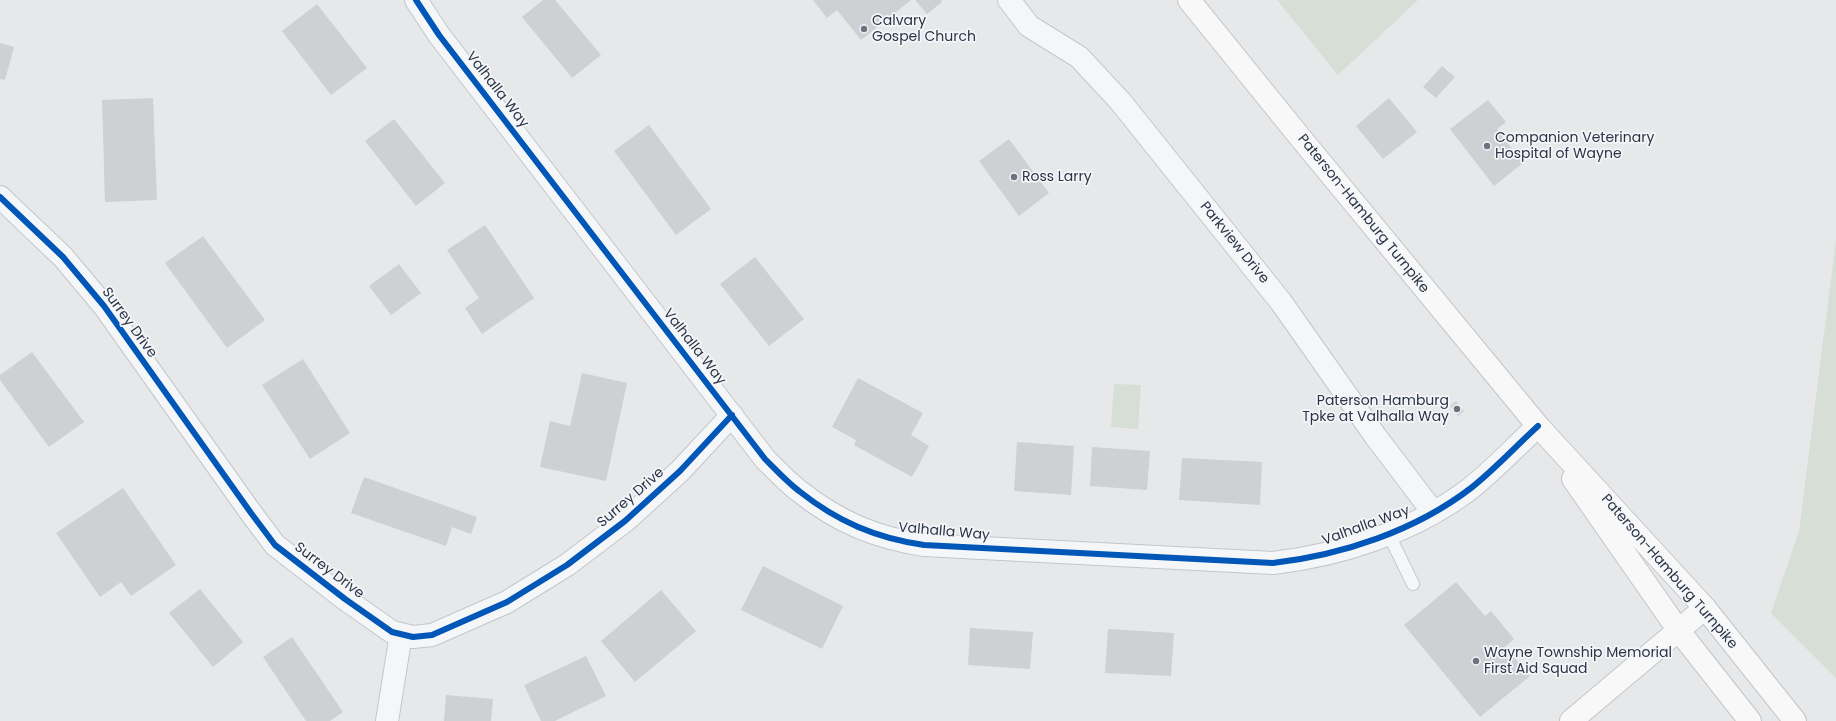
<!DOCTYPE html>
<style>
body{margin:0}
canvas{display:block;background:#e6e8ea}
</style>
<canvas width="1836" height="721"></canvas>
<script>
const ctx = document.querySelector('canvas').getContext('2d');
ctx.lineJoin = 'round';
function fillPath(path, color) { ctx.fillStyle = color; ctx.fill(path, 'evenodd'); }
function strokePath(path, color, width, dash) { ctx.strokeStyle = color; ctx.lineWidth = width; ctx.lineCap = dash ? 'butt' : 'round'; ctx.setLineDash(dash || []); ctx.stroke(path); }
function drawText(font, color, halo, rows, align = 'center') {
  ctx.font = font + ' Poppins,sans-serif'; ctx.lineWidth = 3.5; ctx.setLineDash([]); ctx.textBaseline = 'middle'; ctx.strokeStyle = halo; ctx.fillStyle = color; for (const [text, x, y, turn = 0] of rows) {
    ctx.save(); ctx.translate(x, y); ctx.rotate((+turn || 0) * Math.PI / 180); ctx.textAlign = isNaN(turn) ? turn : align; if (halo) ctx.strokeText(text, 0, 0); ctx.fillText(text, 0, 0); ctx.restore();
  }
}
fillPath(new Path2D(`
 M 1277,0 L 1418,0 L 1338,75 Z
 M 1836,240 L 1836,678 L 1771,613 L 1799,531 Z
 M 1114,384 L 1141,385 L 1138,429 L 1111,427 Z`), '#d6ded6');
fillPath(new Path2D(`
 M 543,0 L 555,0 L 601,55 L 572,78 L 522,17 Z
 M 813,0 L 911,0 L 861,40 L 837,10 L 827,18 Z
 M 915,0 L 941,0 L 942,2 L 927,14 Z
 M 317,4 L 367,68 L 331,95 L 282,31 Z
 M 0,43 L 14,47 L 5,80 L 0,79 Z
 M 1442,66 L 1455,77 L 1436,98 L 1423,87 Z
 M 153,98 L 157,200 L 105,202 L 102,100 Z
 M 1389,98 L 1417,132 L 1383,159 L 1356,126 Z
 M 1488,100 L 1506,122 L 1497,129 L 1523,163 L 1494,186 L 1450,129 Z
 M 394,119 L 445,183 L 416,206 L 365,141 Z
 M 649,125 L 711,209 L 676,235 L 614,151 Z
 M 1009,139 L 1049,193 L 1019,216 L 979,161 Z
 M 485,225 L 534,298 L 482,334 L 465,308 L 479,298 L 447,250 Z
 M 203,236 L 265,320 L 227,348 L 165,263 Z
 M 755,257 L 804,319 L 769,346 L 720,284 Z
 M 399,264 L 421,293 L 391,315 L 369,286 Z
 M 32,352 L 84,422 L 49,447 L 0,380 L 0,375 Z
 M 303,359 L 350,433 L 310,459 L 262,385 Z
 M 582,373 L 627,383 L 606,481 L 540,467 L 550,421 L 570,426 Z
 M 858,378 L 923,413 L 911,435 L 929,446 L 912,477 L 854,445 L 856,440 L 832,427 Z
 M 1456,401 L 1464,411 L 1458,416 L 1450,406 Z
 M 1017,442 L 1074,446 L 1071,495 L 1014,491 Z
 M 1092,447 L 1150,451 L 1147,490 L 1090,486 Z
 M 1182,458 L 1262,462 L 1260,505 L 1179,500 Z
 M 364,477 L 477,517 L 471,534 L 452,527 L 446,546 L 351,513 Z
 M 123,488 L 176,565 L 131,596 L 121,582 L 100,597 L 56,533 Z
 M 763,566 L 843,606 L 822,649 L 741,610 Z
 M 1456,582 L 1485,616 L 1491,611 L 1514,639 L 1505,647 L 1530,676 L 1480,717 L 1404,625 Z
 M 200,589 L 243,642 L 213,667 L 169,613 Z
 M 661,590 L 696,631 L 635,682 L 601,641 Z
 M 970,628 L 1033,632 L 1030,669 L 968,665 Z
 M 1108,629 L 1174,633 L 1171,676 L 1105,673 Z
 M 292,637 L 343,712 L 330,721 L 306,721 L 263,657 Z
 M 586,656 L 606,696 L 555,721 L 541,721 L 524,685 Z
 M 446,695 L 493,699 L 491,721 L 444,721 Z`), '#ced0d3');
const lane = new Path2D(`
 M 1388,533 L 1413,584`);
const street = new Path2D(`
 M 416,0 L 439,35 L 765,459 C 776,470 787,482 799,491 C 838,522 876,538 924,545 L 1273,563 C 1342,555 1415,531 1471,488 C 1495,469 1516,446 1538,426
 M 1009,0 L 1029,26 L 1079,57 L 1120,101 L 1281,302 L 1376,437 L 1433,512
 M 0,197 L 63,257 L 104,306 L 251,513 L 275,545 L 345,599 L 392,632 L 413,637 L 432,635 L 507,602 L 567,565 L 625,521 L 680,471 L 732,415
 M 387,721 L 401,634`);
const secondary = new Path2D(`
 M 1571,721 L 1705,608`);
const primary = new Path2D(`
 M 1189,0 L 1299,136 L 1538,426 L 1705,608 L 1795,721
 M 1573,479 L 1679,631 L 1750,721`);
strokePath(lane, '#c4c6c8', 14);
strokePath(street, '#c4c6c8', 24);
strokePath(secondary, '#c4c6c8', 24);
strokePath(primary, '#c2c5c8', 24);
strokePath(lane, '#f5f6f7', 12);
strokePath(street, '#f5f6f7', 22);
strokePath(secondary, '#f8f8f8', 22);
strokePath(primary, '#f8f8f8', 22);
strokePath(new Path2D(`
 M 416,0 L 439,35 L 765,459 C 776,470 787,482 799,491 C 838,522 876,538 924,545 L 1273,563 C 1342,555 1415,531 1471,488 C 1495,469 1516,446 1538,426
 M 0,197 L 63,257 L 104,306 L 251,513 L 275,545 L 345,599 L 392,632 L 413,637 L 432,635 L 507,602 L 567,565 L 625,521 L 680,471 L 732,415`), '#0057b8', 6);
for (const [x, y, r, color] of [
 [864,29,4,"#6c737f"],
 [1487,146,4,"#6c737f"],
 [1014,177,4,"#6c737f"],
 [1457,409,4,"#6c737f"],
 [1476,661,4,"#6c737f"]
]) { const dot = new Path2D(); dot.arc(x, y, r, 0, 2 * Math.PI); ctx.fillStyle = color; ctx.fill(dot); strokePath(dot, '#f4f6f9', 1.5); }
drawText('14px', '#2b3445', '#f4f6f9', [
 ["Calvary",872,21],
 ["Gospel Church",872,37],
 ["Companion Veterinary",1495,138],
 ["Hospital of Wayne",1495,154],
 ["Ross Larry",1022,177],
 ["Paterson Hamburg",1449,401,"right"],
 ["Tpke at Valhalla Way",1449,417,"right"],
 ["Wayne Township Memorial",1484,653],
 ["First Aid Squad",1484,669]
], 'left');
drawText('14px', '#2b3445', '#f4f6f9', [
 ["Valhalla Way",497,90,52],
 ["Paterson-Hamburg Turnpike",1363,214,51],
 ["Parkview Drive",1234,243,51],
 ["Surrey Drive",129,323,54],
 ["Valhalla Way",694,347,52],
 ["Surrey Drive",631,498,-41],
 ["Valhalla Way",1366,526,-20],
 ["Valhalla Way",944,532,5],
 ["Surrey Drive",329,571,37],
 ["Paterson-Hamburg Turnpike",1669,572,49]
]);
</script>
